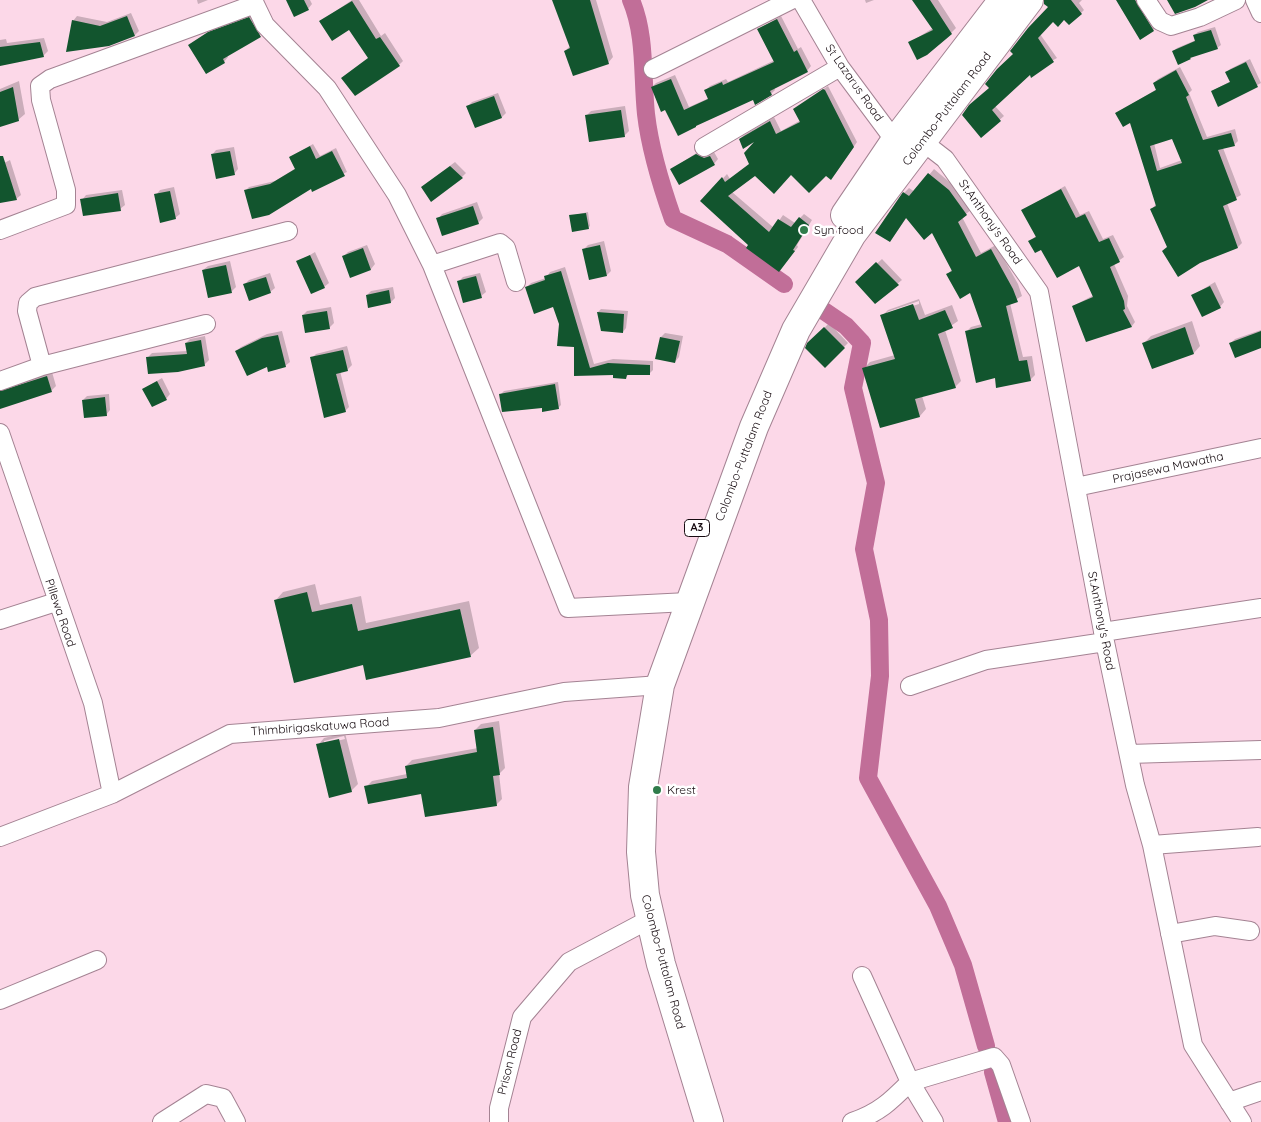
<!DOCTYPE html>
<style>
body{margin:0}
canvas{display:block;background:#fcd8e8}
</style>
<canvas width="1261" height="1122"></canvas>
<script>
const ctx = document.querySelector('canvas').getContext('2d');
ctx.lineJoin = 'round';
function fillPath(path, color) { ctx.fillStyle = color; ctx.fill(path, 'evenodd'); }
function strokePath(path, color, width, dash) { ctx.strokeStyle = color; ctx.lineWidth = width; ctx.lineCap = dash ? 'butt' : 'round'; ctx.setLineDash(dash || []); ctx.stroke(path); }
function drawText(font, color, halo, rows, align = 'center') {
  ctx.font = font + ' Quicksand,sans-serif'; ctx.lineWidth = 5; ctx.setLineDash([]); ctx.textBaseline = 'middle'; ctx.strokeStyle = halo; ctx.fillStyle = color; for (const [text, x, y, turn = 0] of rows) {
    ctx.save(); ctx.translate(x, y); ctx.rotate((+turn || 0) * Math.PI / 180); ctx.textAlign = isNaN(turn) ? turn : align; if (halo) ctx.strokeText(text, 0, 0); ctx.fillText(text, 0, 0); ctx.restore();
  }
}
fillPath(new Path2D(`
 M 197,0 L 208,0 L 198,4 Z
 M 288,0 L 310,0 L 312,4 L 308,9 Z
 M 352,0 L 359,0 L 381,36 L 385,33 L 403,61 L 399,65 L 369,58 L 350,29 L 321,21 Z
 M 553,0 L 596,0 L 613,57 L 608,63 L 565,51 L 570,46 Z
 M 865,0 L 874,0 L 866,3 Z
 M 914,0 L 938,0 L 956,28 L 951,33 L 909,43 L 933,28 Z
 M 1045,0 L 1082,0 L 1079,3 L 1084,10 L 1081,13 L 1053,21 L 1040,34 L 1057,58 L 1030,73 L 995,106 L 1004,116 L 981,136 L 991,88 L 1050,7 Z
 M 1118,0 L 1141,0 L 1157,27 L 1153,30 Z
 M 131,13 L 139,31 L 135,35 L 73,21 L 77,16 L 107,22 Z
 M 254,14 L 264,32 L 227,55 L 228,57 L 224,62 L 190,45 L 214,28 Z
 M 781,16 L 798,49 L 801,47 L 811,66 L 807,71 L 774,87 L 775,90 L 771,94 L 754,99 L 700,122 L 696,126 L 666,109 L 652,87 L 656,83 L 675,75 L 689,107 L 709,98 L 706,90 L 710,86 L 726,79 L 728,82 L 775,60 L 759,29 Z
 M 1215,27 L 1221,45 L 1217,48 L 1193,56 L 1178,63 L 1173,51 L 1177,48 L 1196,40 L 1194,35 L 1198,32 Z
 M 44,38 L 48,51 L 43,56 L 0,64 L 0,40 L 6,39 L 7,43 Z
 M 1250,59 L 1261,83 L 1219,105 L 1212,91 L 1231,81 L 1227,72 L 1230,69 Z
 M 1180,67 L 1192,90 L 1189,93 L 1207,137 L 1235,129 L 1238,141 L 1234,145 L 1223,148 L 1241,195 L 1227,203 L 1242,243 L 1238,247 L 1168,246 L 1152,209 L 1156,204 L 1131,121 L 1117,113 L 1157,89 L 1154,83 L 1158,79 ZM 1173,138 L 1182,160 L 1160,168 L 1154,143 Z
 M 19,81 L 25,114 L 18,120 L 0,126 L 0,89 Z
 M 828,86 L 857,142 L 835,174 L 755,174 L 732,192 L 774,228 L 783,215 L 795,223 L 804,214 L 812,220 L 797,245 L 798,247 L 783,266 L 750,245 L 702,201 L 727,174 L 730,179 L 750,164 L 759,139 L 740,139 L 744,135 L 774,117 L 781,131 L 801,120 L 795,109 Z
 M 498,93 L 506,113 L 502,117 L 475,127 L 468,106 L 472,102 Z
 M 625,106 L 629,131 L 624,136 L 587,115 L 591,111 Z
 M 313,144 L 320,156 L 336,148 L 347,172 L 312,187 L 246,190 L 249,187 L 275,181 L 296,168 L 290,157 Z
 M 234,147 L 238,169 L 234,174 L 212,155 L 216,150 Z
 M 701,150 L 709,154 L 714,152 L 718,159 L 714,164 L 672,169 Z
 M 10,160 L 21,195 L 16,199 L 0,202 L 0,165 Z
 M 455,162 L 466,173 L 462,177 L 427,183 Z
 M 934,169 L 953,185 L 971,210 L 962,217 L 981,253 L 996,245 L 1018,284 L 1022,296 L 1010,303 L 1023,357 L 1032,356 L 1035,375 L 1030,380 L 966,332 L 971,327 L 982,324 L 971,291 L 948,274 L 952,269 L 932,231 L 907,217 L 890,241 L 904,193 L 909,188 L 915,192 Z
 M 1065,186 L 1080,215 L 1089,211 L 1103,239 L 1113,235 L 1124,257 L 1114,264 L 1128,296 L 1127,306 L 1135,322 L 1132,326 L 1087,341 L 1073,306 L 1094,295 L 1079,265 L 1030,241 L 1036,236 L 1023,210 Z
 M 174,187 L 180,214 L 175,218 L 156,195 L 160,190 Z
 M 122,190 L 125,205 L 120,209 L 82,200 L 86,195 Z
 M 477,202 L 483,218 L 478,223 L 438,219 L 442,214 Z
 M 588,212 L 590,226 L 588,228 L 570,216 Z
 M 604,241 L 611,271 L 607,275 L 583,250 L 588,245 Z
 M 367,245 L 375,264 L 371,269 L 351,276 L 343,257 L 348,252 Z
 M 315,252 L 329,283 L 324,287 L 298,262 Z
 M 882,259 L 902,280 L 875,302 L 857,282 Z
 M 230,261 L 236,287 L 232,291 L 203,270 L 208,266 Z
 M 565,267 L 594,364 L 613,359 L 653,361 L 653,370 L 649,374 L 629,374 L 626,377 L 614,374 L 575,374 L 575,346 L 560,324 L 554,305 L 526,288 L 531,283 L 546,278 L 550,272 Z
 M 270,273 L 275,288 L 270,292 L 245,284 L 249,280 Z
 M 480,273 L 486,292 L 481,296 L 458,282 L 463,277 Z
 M 1215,282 L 1224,302 L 1220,307 L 1193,295 Z
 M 393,287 L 395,298 L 391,302 L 367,295 L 371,291 Z
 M 919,299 L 925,315 L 952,305 L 958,321 L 945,330 L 961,381 L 955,387 L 922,396 L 926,409 L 920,416 L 880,427 L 864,368 L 870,362 L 895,355 L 882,316 L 888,310 ZM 919,301 L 919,304 L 887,314 L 887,312 Z
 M 331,307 L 334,323 L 329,328 L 303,315 L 307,311 Z
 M 601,309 L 628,311 L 626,328 L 623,332 L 598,312 Z
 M 1192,321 L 1200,346 L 1194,353 L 1152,367 L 1144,343 L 1151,336 Z
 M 829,323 L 848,343 L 825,366 L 809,344 Z
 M 1261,330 L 1261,347 L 1231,343 L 1235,339 Z
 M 282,331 L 290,362 L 285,366 L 268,365 L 236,351 L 241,347 L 267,334 Z
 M 665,333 L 683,336 L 679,357 L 675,362 L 661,337 Z
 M 205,336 L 209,360 L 204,365 L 147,358 L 152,353 L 187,351 L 186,343 L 190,339 Z
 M 347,346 L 352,365 L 347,370 L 340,371 L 349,407 L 345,411 L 312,358 L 316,354 Z
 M 52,372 L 56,386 L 52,390 L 0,407 L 0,388 L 9,387 Z
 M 162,378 L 170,394 L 166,399 L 143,389 Z
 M 558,382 L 561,405 L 558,408 L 543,407 L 501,394 L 504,391 Z
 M 109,394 L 110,410 L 106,415 L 83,400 L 87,396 Z
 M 315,584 L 320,605 L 361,596 L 366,623 L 469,601 L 479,648 L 470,656 L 364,663 L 275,601 L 283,592 Z
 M 499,721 L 505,768 L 499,774 L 502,799 L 496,805 L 422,792 L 366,787 L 372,781 L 407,774 L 406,766 L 412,760 L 478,748 L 475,730 L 481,724 Z
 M 345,733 L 358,784 L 351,791 L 318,745 L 324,738 ZM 344,736 L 345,739 L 324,744 L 324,741 Z`), '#0003');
strokePath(new Path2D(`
 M 631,0 C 646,35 642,76 646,114 C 650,149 661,185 673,219 L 727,244 L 784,284
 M 824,311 L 846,326 L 862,343 L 853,388 L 876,483 L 864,549 L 879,620 L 880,676 L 868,778 L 938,906 L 963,965 L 986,1046
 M 993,1072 L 1007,1122`), '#c16e98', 18);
fillPath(new Path2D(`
 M 286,0 L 304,0 L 309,10 L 294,17 Z
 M 552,0 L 590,0 L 609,64 L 573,76 L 564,51 L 570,48 Z
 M 912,0 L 930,0 L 952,34 L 927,55 L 917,60 L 908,42 L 933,30 Z
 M 1044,0 L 1071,0 L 1082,14 L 1069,25 L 1064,20 L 1058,27 L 1053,22 L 1038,38 L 1054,62 L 1031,78 L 1030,75 L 992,110 L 1001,121 L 981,138 L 962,115 L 969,105 L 989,88 L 985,84 L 997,69 L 1013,54 L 1010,51 L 1028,28 L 1048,7 L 1044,4 Z
 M 1116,0 L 1135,0 L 1154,31 L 1140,40 Z
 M 1167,0 L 1208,0 L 1195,7 L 1175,14 Z
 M 352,1 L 376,39 L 380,37 L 400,66 L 355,96 L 341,78 L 368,58 L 349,30 L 332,41 L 319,21 Z
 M 127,16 L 135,36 L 109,46 L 66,52 L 72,20 L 100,26 Z
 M 249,17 L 261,37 L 223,59 L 225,63 L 206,74 L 188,45 L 208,32 Z
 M 777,19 L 794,52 L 797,50 L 808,72 L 770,91 L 772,95 L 755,105 L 753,100 L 696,126 L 696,127 L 678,136 L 665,110 L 661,112 L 651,87 L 671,79 L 684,110 L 708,99 L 704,90 L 722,82 L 723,85 L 774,62 L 757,29 Z
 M 1211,30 L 1218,49 L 1190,58 L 1191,59 L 1178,65 L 1172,51 L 1195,41 L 1193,35 Z
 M 40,42 L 44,57 L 0,66 L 0,47 Z
 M 1246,62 L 1258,87 L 1218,107 L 1211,91 L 1230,82 L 1225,72 Z
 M 1176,70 L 1189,95 L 1186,97 L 1203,140 L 1231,133 L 1235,146 L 1218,150 L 1237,200 L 1223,206 L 1238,248 L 1200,263 L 1178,277 L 1162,251 L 1167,247 L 1150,209 L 1156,206 L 1130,123 L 1123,127 L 1115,113 L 1156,90 L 1153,83 ZM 1172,139 L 1182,163 L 1157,171 L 1150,146 Z
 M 13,87 L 19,121 L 0,127 L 0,92 Z
 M 823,89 L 825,90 L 854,147 L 831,180 L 826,176 L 809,193 L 791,175 L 774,194 L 755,176 L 728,196 L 769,232 L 778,219 L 791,227 L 799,217 L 809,225 L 793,250 L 795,251 L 779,272 L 746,248 L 748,245 L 700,201 L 722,177 L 725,182 L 749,164 L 744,153 L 754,142 L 743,149 L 739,139 L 770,121 L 776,134 L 800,122 L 793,109 Z
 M 494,96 L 502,118 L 475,128 L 466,106 Z
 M 621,110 L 625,137 L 589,142 L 585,115 Z
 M 310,146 L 316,159 L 332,151 L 345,176 L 312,192 L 311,189 L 269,215 L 252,219 L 244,190 L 270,184 L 295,169 L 289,157 Z
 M 230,151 L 235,175 L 216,179 L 211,154 Z
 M 696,154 L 704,158 L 710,156 L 715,165 L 679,185 L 670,169 Z
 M 0,156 L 3,156 L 17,200 L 0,203 Z
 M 450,166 L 463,178 L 431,202 L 421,187 Z
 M 928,173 L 949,190 L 967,215 L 958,222 L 976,257 L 991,249 L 1013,289 L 1018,302 L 1006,306 L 1019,361 L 1027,360 L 1031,381 L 996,388 L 995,378 L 976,383 L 965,331 L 982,327 L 970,293 L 960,299 L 946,274 L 952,271 L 932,233 L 924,240 L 906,218 L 890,242 L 875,233 L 903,192 L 909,196 Z
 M 1061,189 L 1076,218 L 1085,214 L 1099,242 L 1109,238 L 1120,262 L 1110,267 L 1124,301 L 1125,309 L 1123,310 L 1132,327 L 1086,342 L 1072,306 L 1093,297 L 1079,266 L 1057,278 L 1041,250 L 1035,253 L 1028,241 L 1036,237 L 1021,210 Z
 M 170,191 L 176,219 L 160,223 L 154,194 Z
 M 118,193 L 121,211 L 83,216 L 80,199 Z
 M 473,206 L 479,224 L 442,236 L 436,218 Z
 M 586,213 L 589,229 L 572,232 L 569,215 Z
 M 600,245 L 607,276 L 589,280 L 582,249 Z
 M 363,248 L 371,270 L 350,278 L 342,256 Z
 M 310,255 L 325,288 L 311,294 L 296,261 Z
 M 876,262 L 899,285 L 875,304 L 855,282 Z
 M 226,265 L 232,293 L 208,298 L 202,270 Z
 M 561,271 L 590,368 L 608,363 L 650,365 L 650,375 L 627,375 L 626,379 L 613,378 L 613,375 L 574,376 L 574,347 L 557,346 L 559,324 L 553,307 L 534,314 L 525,287 L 545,280 L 544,276 Z
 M 476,276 L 482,298 L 463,303 L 457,281 Z
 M 266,277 L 271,293 L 249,301 L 243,284 Z
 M 1210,286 L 1221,308 L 1202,317 L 1191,295 Z
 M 389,290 L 391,303 L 368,308 L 366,295 Z
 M 913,304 L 919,320 L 945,310 L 953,328 L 938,334 L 956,388 L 915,399 L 920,417 L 880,428 L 862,368 L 895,359 L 880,315 Z
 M 327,311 L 330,329 L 305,333 L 302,315 Z
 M 597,312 L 624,314 L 623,333 L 601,331 Z
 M 824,327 L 845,348 L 825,368 L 805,348 L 807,343 Z
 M 1185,327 L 1194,354 L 1152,369 L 1142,343 Z
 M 1261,331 L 1261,348 L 1235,358 L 1229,343 Z
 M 278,335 L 286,367 L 268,372 L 267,367 L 247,376 L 235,351 L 262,338 Z
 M 660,337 L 680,341 L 675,363 L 655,359 Z
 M 201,340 L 205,366 L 178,372 L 148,374 L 146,357 L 187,354 L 185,343 Z
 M 343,350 L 348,371 L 336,374 L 346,412 L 324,418 L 310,357 Z
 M 47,376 L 52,392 L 0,409 L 0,391 Z
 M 157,381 L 167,400 L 152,407 L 142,389 Z
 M 555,384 L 559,409 L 542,412 L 542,408 L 502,412 L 499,394 Z
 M 105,397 L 107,416 L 84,418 L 82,400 Z
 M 307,592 L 312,612 L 352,604 L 358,631 L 460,609 L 471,657 L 366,680 L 363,665 L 294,683 L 274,600 Z
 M 493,727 L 500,775 L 493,776 L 497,806 L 425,817 L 421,794 L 368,804 L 364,786 L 407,778 L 405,766 L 477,752 L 474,730 Z
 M 339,739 L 352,792 L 329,798 L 316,744 Z`), '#12552e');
const street = new Path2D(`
 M 253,0 L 265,25 L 327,88 L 397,195 L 432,265 L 568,608 L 688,602
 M 801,0 L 840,67 L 895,141 L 923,142 L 945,159 L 1039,292 L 1105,642 L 1135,785 L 1152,845 L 1193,1045 L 1242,1122
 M 1146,0 L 1160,21 L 1171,26 L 1200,17 L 1236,0
 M 1255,0 L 1261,13
 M 653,69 L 791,0
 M 704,147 L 840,67
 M 0,230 L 66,205 L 66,190 L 41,100 L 40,86 L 50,79 L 255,4
 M 432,265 L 500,243 L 506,248 L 516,282
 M 42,366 L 27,311 L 28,303 L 35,297 L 288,231
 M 0,381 L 42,366 L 206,324
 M 0,433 L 93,703 L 112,794
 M 1076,487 L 1261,448
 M 0,620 L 56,602
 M 1103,632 L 1261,608
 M 910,686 L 986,660 L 1105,642
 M 1129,754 L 1261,750
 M 0,837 L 112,794 L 230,734 L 439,718 L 564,692 L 660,685
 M 1152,845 L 1258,837
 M 1170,934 L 1215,926 L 1250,931
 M 862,976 L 910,1082 L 994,1057 L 1001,1065 L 1021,1122
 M 0,1000 L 97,960
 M 1229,1102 L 1261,1091
 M 162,1122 L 206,1094 L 223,1098 L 236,1122
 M 499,1122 L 499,1108 L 522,1017 L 569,962 L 650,919
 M 852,1122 C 879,1113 891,1101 910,1082 L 934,1122`);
const highway = new Path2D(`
 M 845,215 L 895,141 L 1003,0
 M 709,1122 L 661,964 L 645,895 L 641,852 L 643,787 L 660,685 L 754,427 L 796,330 L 852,234 L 1029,0`);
strokePath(street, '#a48393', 20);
strokePath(highway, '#a48393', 30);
strokePath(street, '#fff', 18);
strokePath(highway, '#fff', 28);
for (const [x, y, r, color] of [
 [804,230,5,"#307c4b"],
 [657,790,5,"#307c4b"]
]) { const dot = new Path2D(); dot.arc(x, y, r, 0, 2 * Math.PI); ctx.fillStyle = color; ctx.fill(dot); strokePath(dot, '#fff', 2); }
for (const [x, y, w] of [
 [697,528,25]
]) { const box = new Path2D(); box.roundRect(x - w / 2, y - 8.5, w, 17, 4); ctx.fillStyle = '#fff'; ctx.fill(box); strokePath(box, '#170c11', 1); }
drawText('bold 11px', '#170c11', null, [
 ["A3",697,528]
]);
drawText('12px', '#170c11', '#fff', [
 ["St Lazarus Road",854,83,55],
 ["Colombo-Puttalam Road",947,109,-53],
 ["St.Anthony's Road",990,222,55],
 ["Colombo-Puttalam Road",744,456,-69],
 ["Prajasewa Mawatha",1168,468,-12],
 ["Pillewa Road",60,613,71],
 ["St.Anthony's Road",1101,621,79],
 ["Thimbirigaskatuwa Road",320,727,-4],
 ["Colombo-Puttalam Road",663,962,75],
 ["Prison Road",510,1062,-76]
]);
drawText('12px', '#170c11', '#fff', [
 ["Syn food",814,230],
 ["Krest",667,790]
], 'left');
</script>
